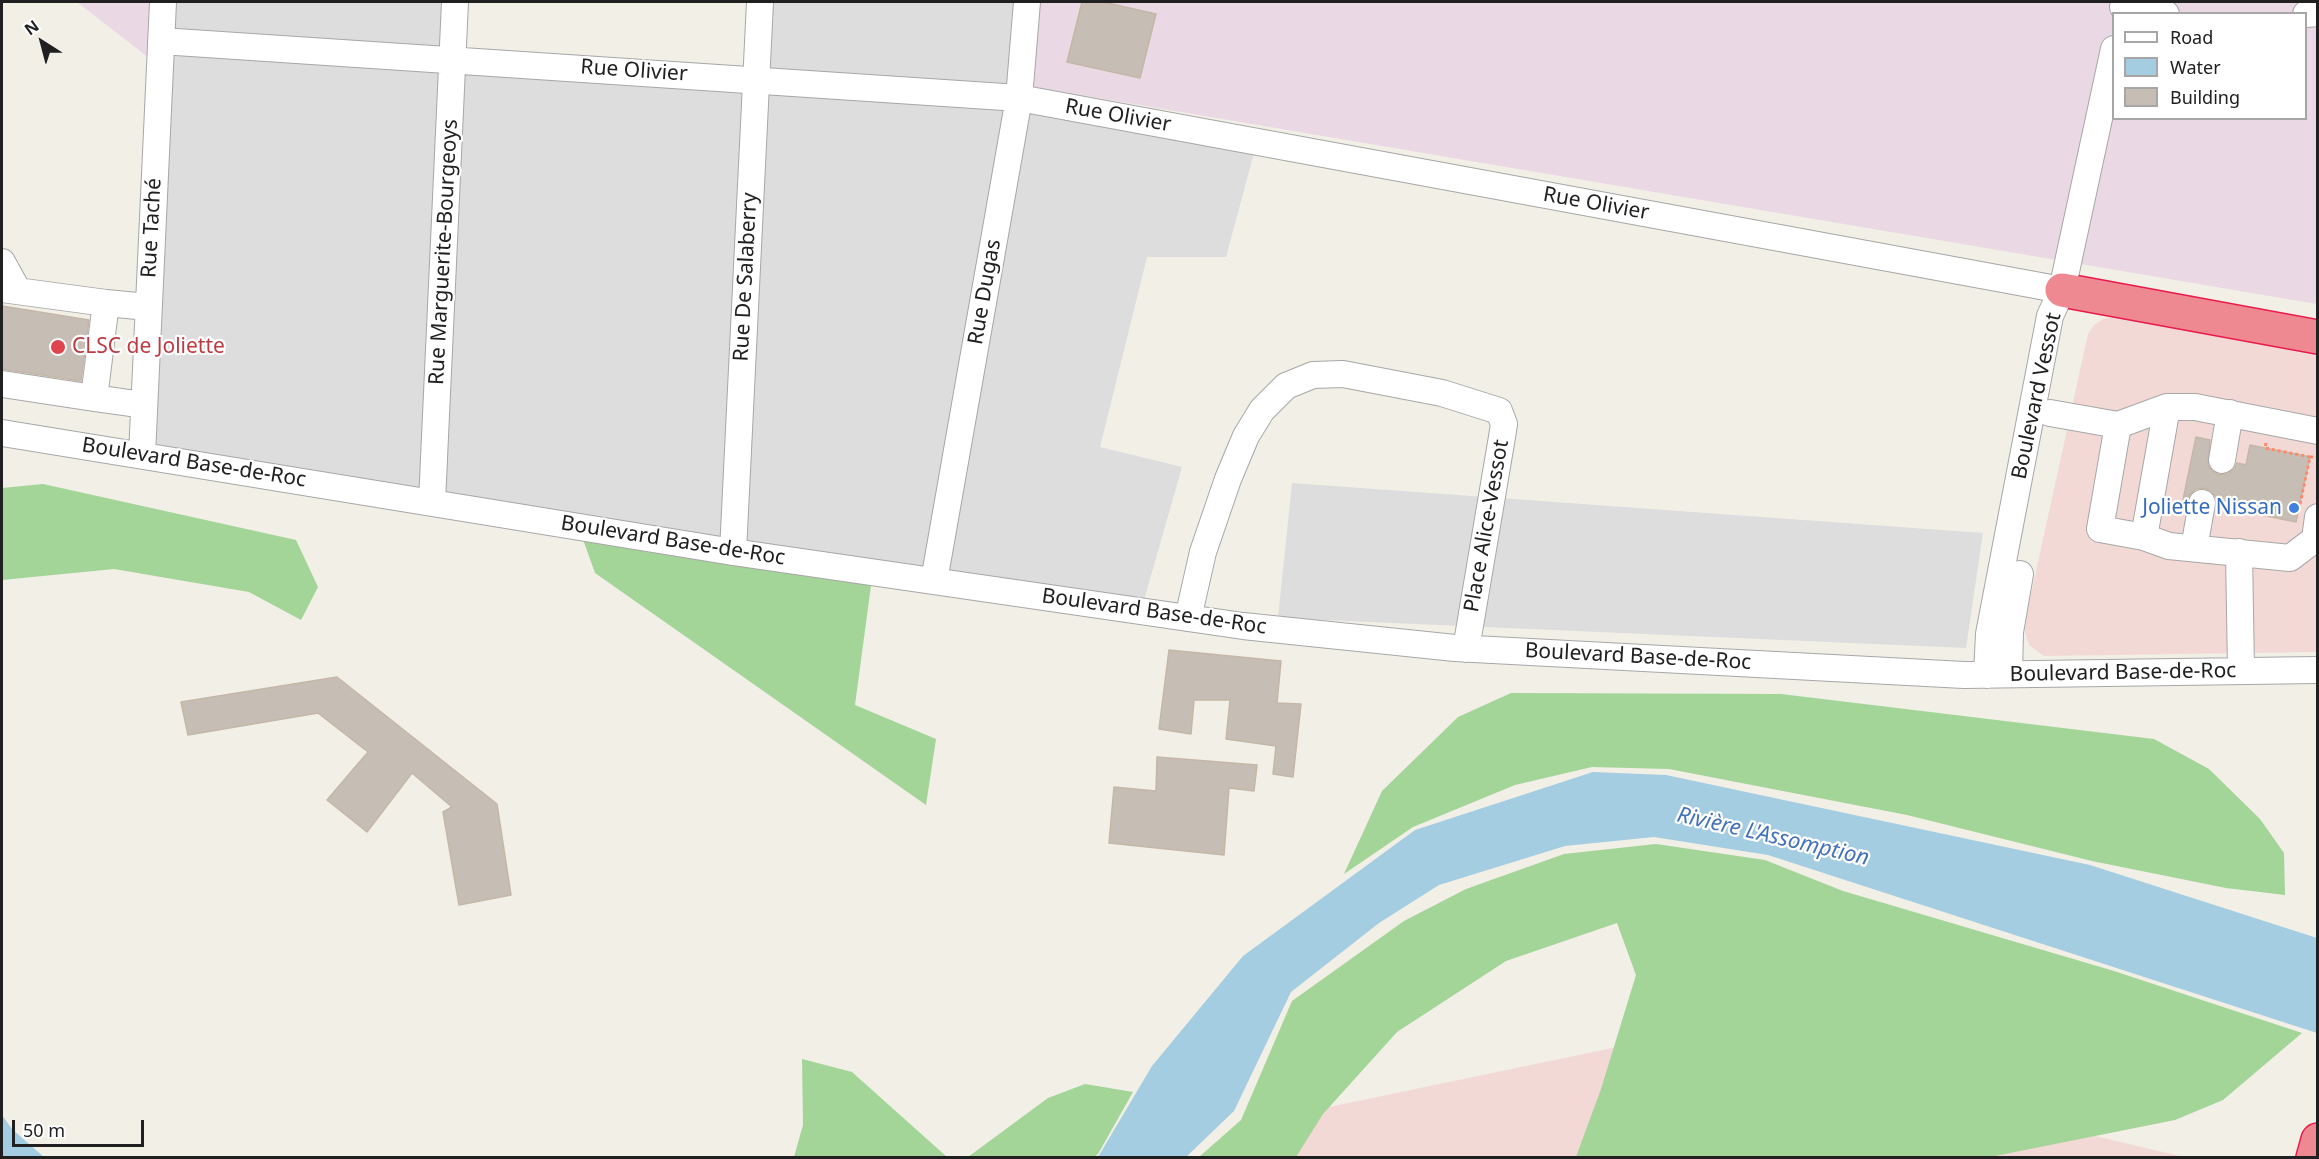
<!DOCTYPE html>
<meta charset="utf-8">
<style>
body{margin:0}
#map{position:relative;width:2319px;height:1159px;overflow:hidden;background:#f1efe6;font-family:"Noto Sans",sans-serif}
canvas{display:block}
.frame{position:absolute;inset:0;border:3px solid #202020;pointer-events:none}
.legend{position:absolute;left:2112px;top:12px;width:195px;height:108px;box-sizing:border-box;background:#fff;border:2px solid #a6a6a6;margin:0;padding:8px 10px;list-style:none;font-size:18px;color:#202020}
.legend li{display:flex;align-items:center;gap:12px;height:30px}
.legend b{width:30px;border:2px solid #a6a6a6}
.north{position:absolute;left:12px;top:12px;width:60px;height:60px;-webkit-text-stroke:4px #fff;paint-order:stroke;rotate:324deg;font-size:16px;font-weight:700;line-height:24px;text-align:center;color:#202020}
.north::after{content:'';display:block;margin:auto;width:21px;height:27px;background:#202020;clip-path:polygon(50% 0,100% 100%,50% 72%,0 100%)}
.scale{position:absolute;left:12px;top:1120px;width:132px;height:27px;box-sizing:border-box;border:3px solid #202020;border-top:0;padding-left:8px;font-size:18px;line-height:21px;white-space:nowrap;color:#202020;-webkit-text-stroke:4px #fff;paint-order:stroke}
</style>
<div id="map">
<canvas width="2319" height="1159"></canvas>
<div class="frame"></div>
<ul class="legend">
<li><b style="height:8px;background:#fff"></b>Road</li>
<li><b style="height:16px;background:#a4cde2"></b>Water</li>
<li><b style="height:16px;background:#c6beb5"></b>Building</li>
</ul>
<div class="north">N</div>
<div class="scale">50 m</div>
</div>
<script>
const ctx = document.querySelector('canvas').getContext('2d');
ctx.lineJoin = 'round';
function fillPath(path, color) { ctx.fillStyle = color; ctx.fill(path, 'evenodd'); }
function strokePath(path, color, width, dash) { ctx.strokeStyle = color; ctx.lineWidth = width; ctx.lineCap = dash ? 'butt' : 'round'; ctx.setLineDash(dash || []); ctx.stroke(path); }
function drawText(font, color, halo, rows, align = 'center') {
  ctx.font = font + ' "Noto Sans",sans-serif'; ctx.lineWidth = 4.5; ctx.setLineDash([]); ctx.textBaseline = 'middle'; ctx.strokeStyle = halo; ctx.fillStyle = color; for (const [text, x, y, turn = 0] of rows) {
    ctx.save(); ctx.translate(x, y); ctx.rotate((+turn || 0) * Math.PI / 180); ctx.textAlign = isNaN(turn) ? turn : align; if (halo) ctx.strokeText(text, 0, 0); ctx.fillText(text, 0, 0); ctx.restore();
  }
}
fillPath(new Path2D(`
 M 154,2 L 456,2 L 453,59 L 755,78 L 760,2 L 1025,2 L 1015,99 L 1257,142 L 1226,257 L 1147,257 L 1100,447 L 1182,467 L 1138,621 L 144,459 Z
 M 1292,483 L 1983,533 L 1966,648 L 1278,618 Z`), '#dedddd');
fillPath(new Path2D(`
 M 2113,317 L 2132,317 L 2317,356 L 2317,652 L 2044,656 L 2029,645 L 2025,632 L 2026,617 L 2088,334 L 2094,325 L 2103,319 Z
 M 1670,1036 L 2184,1157 L 1275,1158 L 1310,1111 Z`), '#f3d9d5');
fillPath(new Path2D(`
 M 77,2 L 152,2 L 149,58 Z
 M 1039,2 L 2317,2 L 2317,304 L 1033,87 ZM 2114,14 L 2306,14 L 2306,118 L 2114,118 Z`), '#ebd8e5');
fillPath(new Path2D(`
 M 43,484 L 296,540 L 318,587 L 301,620 L 249,592 L 114,569 L 2,580 L 2,488 Z
 M 580,531 L 872,578 L 855,705 L 936,739 L 926,805 L 595,573 Z
 M 1511,693 L 1781,694 L 2154,739 L 2209,769 L 2260,819 L 2284,853 L 2285,895 L 2226,888 L 2092,861 L 1907,815 L 1669,769 L 1592,767 L 1515,785 L 1413,827 L 1344,874 L 1382,791 L 1458,717 Z
 M 1656,844 L 1765,860 L 1843,891 L 2114,971 L 2302,1033 L 2223,1100 L 2175,1120 L 1990,1157 L 1576,1157 L 1601,1089 L 1636,975 L 1617,923 L 1506,961 L 1397,1032 L 1323,1114 L 1296,1157 L 1199,1157 L 1241,1120 L 1292,1001 L 1404,921 L 1466,889 L 1564,854 Z
 M 802,1059 L 852,1072 L 947,1157 L 794,1157 L 803,1125 Z
 M 1085,1084 L 1133,1092 L 1098,1154 L 1094,1157 L 968,1157 L 1048,1098 Z`), '#a3d498');
fillPath(new Path2D(`
 M 1593,772 L 1666,775 L 2090,865 L 2317,938 L 2317,1033 L 1768,855 L 1654,837 L 1565,846 L 1439,885 L 1379,923 L 1291,992 L 1234,1111 L 1186,1157 L 1098,1157 L 1152,1066 L 1243,956 L 1415,830 Z
 M 2,1115 L 12,1129 L 44,1157 L 2,1157 Z`), '#a4cde2');
const building = new Path2D(`
 M 1082,2 L 1103,2 L 1156,14 L 1140,78 L 1067,62 Z
 M 2,306 L 89,320 L 81,381 L 2,369 Z
 M 2196,437 L 2210,440 L 2208,465 L 2212,471 L 2219,475 L 2228,474 L 2234,469 L 2237,463 L 2246,465 L 2250,445 L 2310,457 L 2296,522 L 2217,506 L 2216,497 L 2211,491 L 2205,488 L 2196,489 L 2190,494 L 2187,501 L 2183,500 Z
 M 1169,650 L 1281,661 L 1277,703 L 1301,704 L 1293,777 L 1273,774 L 1276,746 L 1226,739 L 1230,700 L 1194,700 L 1191,734 L 1159,729 Z
 M 337,677 L 497,804 L 511,895 L 459,905 L 443,812 L 452,807 L 412,773 L 367,832 L 327,800 L 368,752 L 318,713 L 188,735 L 181,702 Z
 M 1157,757 L 1257,765 L 1254,791 L 1229,788 L 1224,855 L 1109,843 L 1114,787 L 1156,791 Z`);
fillPath(building, '#c6beb5');
strokePath(building, '#c5b7a7', 1.5);
const minor = new Path2D(`
 M 2123,7 L 2166,14
 M 2306,14 L 2318,13
 M 161,41 L 1019,98 L 2062,290
 M 2,262 L 18,291
 M 2,289 L 106,303 L 94,398 L 2,384
 M 106,303 L 148,307
 M 94,398 L 144,405
 M 2167,407 L 2195,407 L 2318,431
 M 2050,413 L 2118,425 L 2167,407 L 2144,537 L 2100,529 L 2118,425
 M 2,433 L 733,552 L 1243,626 L 1455,648 L 1964,675 L 2318,670
 M 142,455 L 163,2
 M 2222,460 L 2230,413
 M 432,502 L 455,2
 M 2144,537 L 2169,546 L 2290,558 L 2315,539 L 2318,517
 M 2194,548 L 2202,503
 M 733,552 L 760,2
 M 2239,552 L 2241,671
 M 934,581 L 1019,98 L 1027,2
 M 1188,618 L 1203,552 L 1228,479 L 1246,436 L 1262,410 L 1286,386 L 1313,375 L 1343,374 L 1442,393 L 1499,411 L 1504,424 L 1502,437 L 1466,649
 M 2009,674 L 2010,632 L 2020,574
 M 1987,675 L 1989,634 L 2050,316 L 2062,290 L 2114,49`);
const highway = new Path2D(`
 M 2062,290 L 2318,337
 M 2313,1158 L 2318,1140`);
strokePath(minor, '#a7a7a7', 28);
strokePath(highway, '#e91a4b', 36);
strokePath(new Path2D(`
 M 2266,443 L 2265,448 L 2310,457 L 2300,504
 M 2310,457 L 2318,457`), '#ff896a', 3, [3, 3]);
strokePath(minor, '#fff', 26);
strokePath(highway, '#ee8991', 33);
for (const [x, y, r, color] of [
 [58,347,8,"#e0444e"],
 [2294,508,6,"#3f7fe0"]
]) { const dot = new Path2D(); dot.arc(x, y, r, 0, 2 * Math.PI); ctx.fillStyle = color; ctx.fill(dot); strokePath(dot, '#fff', 2); }
drawText('21px', '#202020', '#fff', [
 ["Rue Olivier",634,71,4],
 ["Rue Olivier",1118,116,10],
 ["Rue Olivier",1596,204,10],
 ["Rue Taché",152,228,-87],
 ["Rue Marguerite-Bourgeoys",444,252,-87],
 ["Rue De Salaberry",746,277,-87],
 ["Rue Dugas",985,292,-80],
 ["Boulevard Vessot",2037,396,-78],
 ["Boulevard Base-de-Roc",194,463,9],
 ["Place Alice-Vessot",1487,526,-80],
 ["Boulevard Base-de-Roc",673,541,9],
 ["Boulevard Base-de-Roc",1154,612,8],
 ["Boulevard Base-de-Roc",1638,657,3],
 ["Boulevard Base-de-Roc",2123,673,-1]
]);
drawText('21px', '#be3a42', '#fff', [
 ["CLSC de Joliette",72,347]
], 'left');
drawText('21px', '#366cbe', '#fff', [
 ["Joliette Nissan",2282,508]
], 'right');
drawText('italic 22px', '#4472b9', '#fff', [
 ["Rivière L'Assomption",1773,837,13]
]);
</script>
